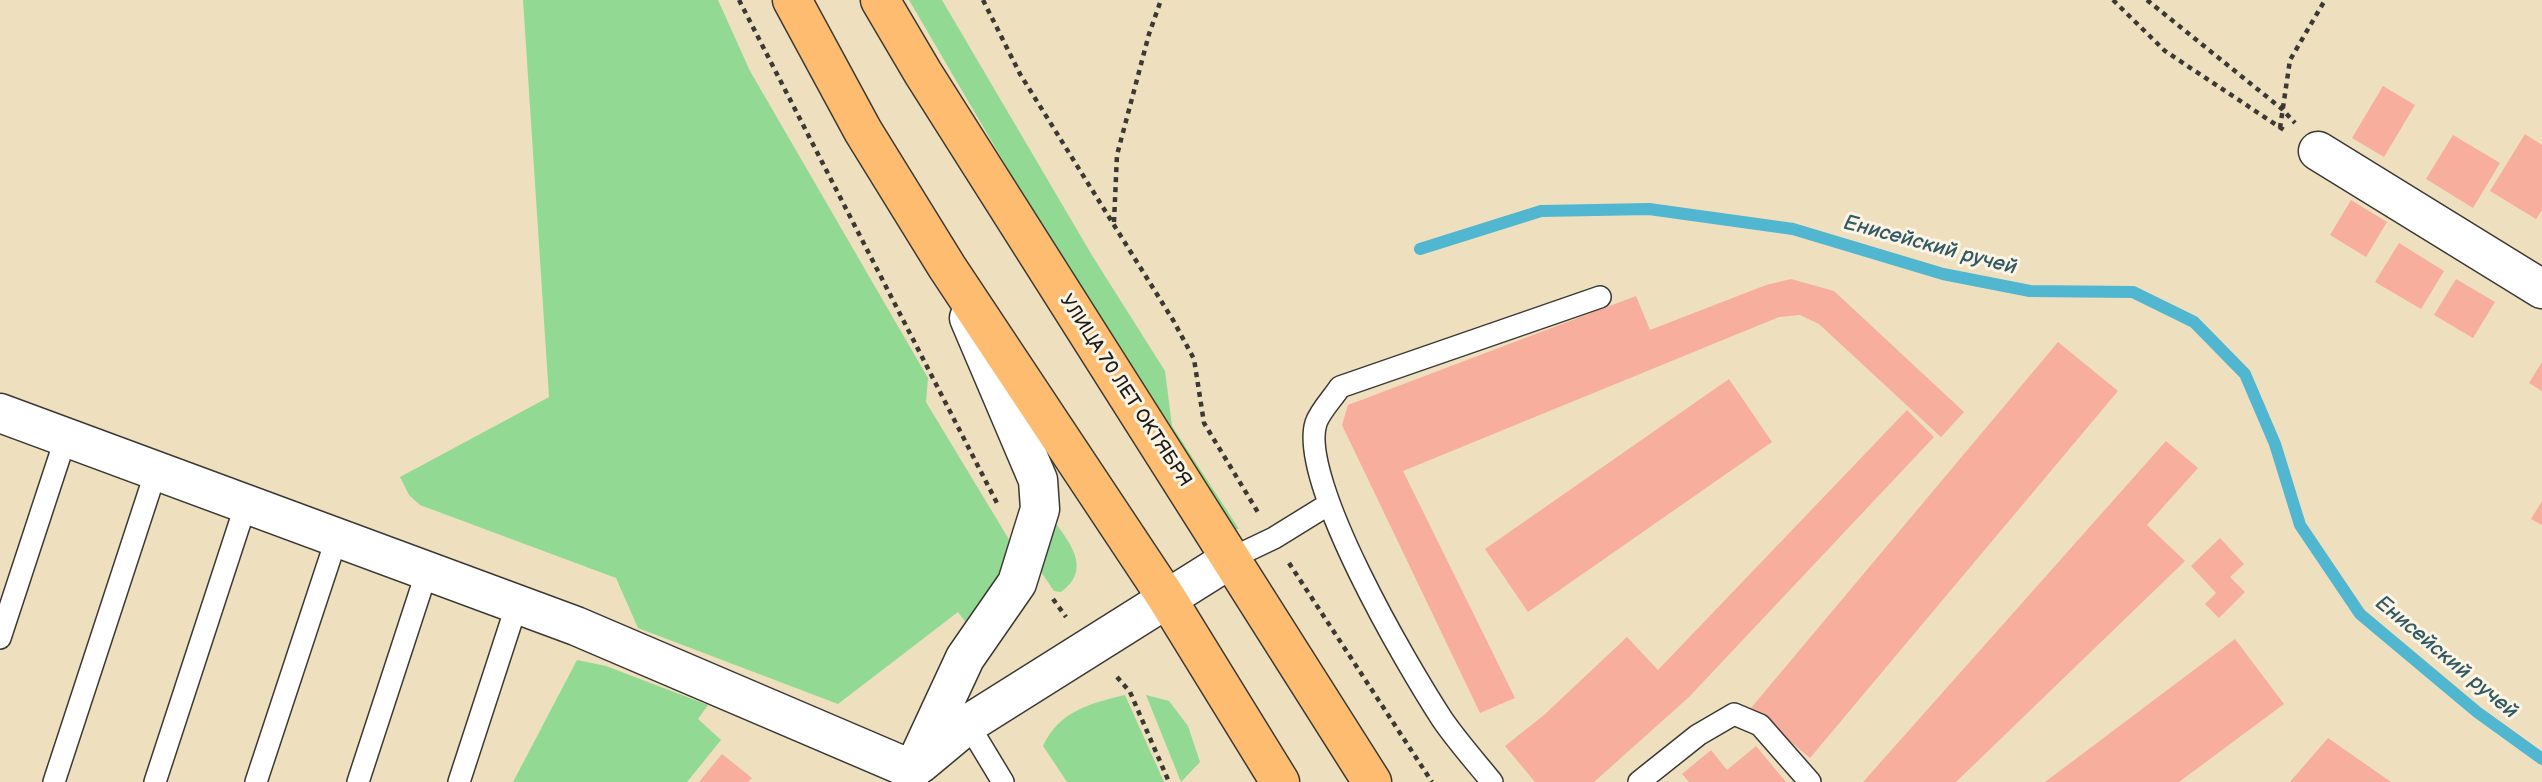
<!DOCTYPE html>
<meta charset="utf-8">
<style>
body{margin:0}
canvas{display:block;background:#eedfbe}
</style>
<canvas width="2542" height="782"></canvas>
<script>
const ctx = document.querySelector('canvas').getContext('2d');
ctx.lineJoin = 'round';
function fillPath(path, color) { ctx.fillStyle = color; ctx.fill(path, 'evenodd'); }
function strokePath(path, color, width, dash) { ctx.strokeStyle = color; ctx.lineWidth = width; ctx.lineCap = dash ? 'butt' : 'round'; ctx.setLineDash(dash || []); ctx.stroke(path); }
function drawText(font, color, halo, rows, align = 'center') {
  ctx.font = font + ' "Balsamiq Sans",sans-serif'; ctx.lineWidth = 6; ctx.setLineDash([]); ctx.textBaseline = 'middle'; ctx.strokeStyle = halo; ctx.fillStyle = color; for (const [text, x, y, turn = 0] of rows) {
    ctx.save(); ctx.translate(x, y); ctx.rotate((+turn || 0) * Math.PI / 180); ctx.textAlign = isNaN(turn) ? turn : align; if (halo) ctx.strokeText(text, 0, 0); ctx.fillText(text, 0, 0); ctx.restore();
  }
}
fillPath(new Path2D(`
 M 523,0 L 718,0 L 750,71 L 928,378 L 926,402 L 1013,546 L 1012,570 L 967,624 L 958,612 L 838,704 L 638,628 L 616,578 L 420,505 L 409,495 L 400,477 L 549,397 Z
 M 909,0 L 942,0 L 1093,257 L 1165,371 L 1172,426 L 1239,529 L 1232,529 L 1040,224 Z
 M 1053,525 L 1057,525 C 1073,547 1090,571 1061,592 L 1054,591 L 1037,566 Z
 M 577,660 L 606,666 L 708,705 L 698,719 L 721,740 L 687,782 L 513,782 Z
 M 1125,695 L 1164,782 L 1067,782 L 1043,746 C 1059,711 1091,703 1125,695 Z
 M 1146,695 L 1169,701 L 1188,726 L 1200,762 L 1181,782 Z`), '#92da94');
strokePath(new Path2D(`
 M 1420,249 L 1541,211 L 1649,209 L 1793,229 L 1943,274 L 2030,291 L 2133,292 L 2194,322 L 2245,374 L 2275,444 L 2300,525 L 2360,614 L 2477,712 L 2542,759`), '#51b6d0', 12);
fillPath(new Path2D(`
 M 2383,86 L 2415,105 L 2384,157 L 2352,138 Z
 M 2525,134 L 2542,145 L 2542,210 L 2536,219 L 2490,191 Z
 M 2453,135 L 2500,163 L 2473,208 L 2426,179 Z
 M 2351,200 L 2387,222 L 2366,257 L 2330,235 Z
 M 2399,243 L 2444,271 L 2421,309 L 2375,282 Z
 M 1791,279 L 1834,291 L 1964,412 L 1941,437 L 1819,324 L 1800,315 L 1779,317 L 1403,471 L 1515,698 L 1480,713 L 1342,425 L 1348,405 L 1636,296 L 1650,330 L 1766,285 Z
 M 2456,279 L 2495,302 L 2473,338 L 2434,315 Z
 M 2058,342 L 2118,391 L 1810,758 L 1751,708 Z
 M 2542,362 L 2542,391 L 2529,383 Z
 M 1729,379 L 1772,442 L 1528,612 L 1485,549 Z
 M 1907,410 L 1934,437 L 1689,697 L 1594,782 L 1535,782 L 1505,746 L 1544,715 L 1627,637 L 1658,670 Z
 M 2166,441 L 2198,468 L 2147,525 L 2185,561 L 1956,782 L 1863,782 Z
 M 2542,501 L 2542,525 L 2531,519 Z
 M 2220,538 L 2244,564 L 2230,577 L 2245,592 L 2219,618 L 2205,604 L 2216,593 L 2191,566 Z
 M 2235,639 L 2284,704 L 2179,782 L 2045,782 Z
 M 2328,738 L 2391,782 L 2290,782 Z
 M 1756,746 L 1786,782 L 1689,782 L 1682,774 L 1711,750 L 1727,770 Z
 M 722,754 L 752,778 L 748,782 L 699,782 Z`), '#f7ae9d');
const service = new Path2D(`
 M 1232,558 L 1274,538 L 1329,504
 M 0,638 L 66,437
 M 968,724 L 1003,782
 M 54,782 L 156,471
 M 155,782 L 246,504
 M 256,782 L 337,537
 M 358,782 L 427,571
 M 459,782 L 517,604
 M 1492,782 C 1475,761 1457,741 1442,719 C 1408,667 1298,480 1316,423 C 1320,411 1333,398 1340,387 L 1600,297
 M 1639,782 L 1698,735 L 1734,714 L 1760,725 L 1810,782`);
const minor = new Path2D(`
 M 2318,151 L 2542,289
 M 0,413 L 576,626 L 913,770 L 965,658 L 1017,583 L 1040,509 L 1038,480 L 969,318
 M 920,764 L 968,724 L 1232,558`);
const primary = new Path2D(`
 M 792,0 L 863,131 L 947,267 L 1166,597 L 1280,782
 M 880,0 L 923,73 L 1372,782`);
strokePath(service, '#3c3934', 24);
strokePath(minor, '#3c3934', 41);
strokePath(primary, '#3c3934', 41);
strokePath(new Path2D(`
 M 739,0 L 999,507
 M 983,0 L 1020,74 L 1173,320 L 1194,359 L 1204,423 L 1259,514
 M 2113,0 L 2165,51 L 2287,132
 M 2147,0 L 2282,109 L 2295,123
 M 2280,128 L 2290,60 L 2325,0
 M 1114,222 L 1117,155 L 1149,34 L 1161,0
 M 1289,563 L 1432,782
 M 1053,599 L 1066,617
 M 1117,677 L 1130,692 L 1169,782`), '#3c3934', 4.5, [5, 5]);
strokePath(service, '#fff', 21);
strokePath(minor, '#fff', 38);
strokePath(primary, '#fdbc70', 38);
drawText('19px', '#1c1c1c', '#fcf5e5', [
 ["УЛИЦА 70 ЛЕТ ОКТЯБРЯ",1125,391,57]
]);
drawText('italic 21px', '#315a64', '#fcf5e5', [
 ["Енисейский ручей",1930,246,15],
 ["Енисейский ручей",2446,658,40]
]);
</script>
